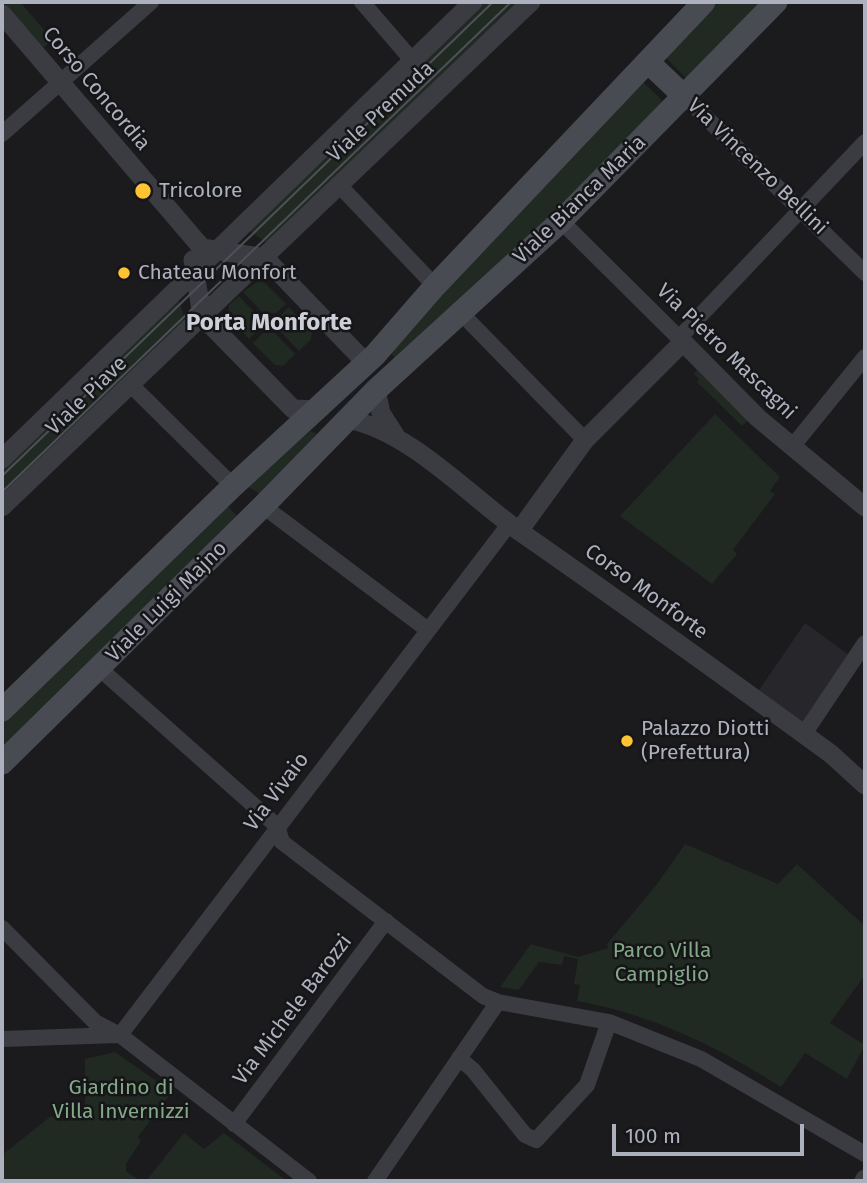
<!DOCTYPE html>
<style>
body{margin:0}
#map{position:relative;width:867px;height:1183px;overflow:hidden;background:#1b1a1d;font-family:"Fira Sans",sans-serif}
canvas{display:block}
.frame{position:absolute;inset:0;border:4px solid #acb1bd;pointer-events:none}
.scale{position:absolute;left:612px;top:1124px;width:192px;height:32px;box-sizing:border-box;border:4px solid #acb1bd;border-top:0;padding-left:9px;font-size:21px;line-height:24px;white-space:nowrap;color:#acb1bd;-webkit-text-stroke:5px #161518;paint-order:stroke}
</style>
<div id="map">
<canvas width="867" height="1183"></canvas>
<div class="frame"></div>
<div class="scale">100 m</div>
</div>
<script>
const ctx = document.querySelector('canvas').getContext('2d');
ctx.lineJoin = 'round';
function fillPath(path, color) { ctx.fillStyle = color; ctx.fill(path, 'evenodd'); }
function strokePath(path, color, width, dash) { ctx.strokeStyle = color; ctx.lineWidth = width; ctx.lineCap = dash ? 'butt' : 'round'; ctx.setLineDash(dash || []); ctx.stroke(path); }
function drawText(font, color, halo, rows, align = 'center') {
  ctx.font = font + ' "Fira Sans",sans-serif'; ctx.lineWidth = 5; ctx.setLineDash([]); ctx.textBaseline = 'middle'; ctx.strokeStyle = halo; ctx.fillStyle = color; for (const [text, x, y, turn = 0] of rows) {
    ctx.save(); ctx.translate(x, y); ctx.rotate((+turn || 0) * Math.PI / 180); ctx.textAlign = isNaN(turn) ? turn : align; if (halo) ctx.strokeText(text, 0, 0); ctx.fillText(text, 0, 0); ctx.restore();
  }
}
fillPath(new Path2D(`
 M 805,623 L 853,658 L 803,731 L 755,696 Z`), '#27262a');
fillPath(new Path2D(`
 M 3,2 L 20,2 L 53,40 L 43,48 Z
 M 484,2 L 521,2 L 267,243 L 248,230 Z
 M 713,2 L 763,2 L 688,80 L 663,55 Z
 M 641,80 L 665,103 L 537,235 L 395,358 L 390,352 L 440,293 Z
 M 258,281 L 265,283 L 286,304 L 276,313 L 263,313 L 243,292 Z
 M 239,296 L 259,317 L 259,329 L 249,339 L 228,316 L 229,305 Z
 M 178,297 L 186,323 L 2,497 L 2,469 Z
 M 289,307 L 312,333 L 311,339 L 299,351 L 279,330 L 279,317 Z
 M 263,333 L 275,333 L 295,354 L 283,366 L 275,365 L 253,343 Z
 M 697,370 L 748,420 L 742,426 L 697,382 L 699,379 L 694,374 Z
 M 715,414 L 780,477 L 770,491 L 775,494 L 733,550 L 737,554 L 712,584 L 620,516 Z
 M 311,431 L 317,434 L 260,494 L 245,485 Z
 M 225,503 L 241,520 L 2,755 L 2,721 Z
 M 685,844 L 778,884 L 797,864 L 865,926 L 865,975 L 830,1023 L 865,1045 L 847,1079 L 805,1053 L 781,1087 C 716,1046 653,1015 577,1001 L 580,985 L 574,984 L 578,959 L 564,956 L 562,965 L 539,962 L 519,990 L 500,987 L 531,944 L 578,957 L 608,948 L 607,944 L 657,884 Z
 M 115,1052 L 172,1092 L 138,1137 L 141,1141 L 126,1164 L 126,1171 L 141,1181 L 2,1181 L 2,1155 L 51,1116 L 59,1121 L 85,1120 L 85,1059 Z
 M 184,1133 L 204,1149 L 224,1133 L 287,1181 L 146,1181 Z`), '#202922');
strokePath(new Path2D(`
 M 362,2 L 412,60
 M 685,97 L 865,273
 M 2,134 L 151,2
 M 338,184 L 435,286
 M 561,221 L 683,342
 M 462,314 L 585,440
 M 679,338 L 865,142
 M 131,385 L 233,486
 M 792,447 L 865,357
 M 263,506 L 428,630
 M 99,668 L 277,826
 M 804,734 L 865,643
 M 277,826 L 282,842 L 483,996 L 498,1002 L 609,1022 L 701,1059 L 865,1154
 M 2,928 L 95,1022 L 120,1035 L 309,1181
 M 120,1035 L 510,523
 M 2,1039 L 118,1035
 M 459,1058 L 473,1070 L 525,1135 L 536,1140 L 587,1085 L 609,1022
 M 234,1124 L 386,921
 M 375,1181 L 498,1002`), '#3b3c42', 16);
strokePath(new Path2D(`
 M 2,14 L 202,248 L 265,258 L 366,363
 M 193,260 L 202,316 L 293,409 L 318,410
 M 376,390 L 381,413 L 395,435
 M 347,419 C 410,431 467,494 519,531 C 624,604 728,679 831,754 L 865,785
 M 2,459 L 473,2
 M 2,507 L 531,2
 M 519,531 L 585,440 L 683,342 L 758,418 L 865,507
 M 864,1181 L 865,1179`), '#3b3c42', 19);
strokePath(new Path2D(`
 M 648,62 L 685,97
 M 2,710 L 233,486 L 375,355 L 435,286 L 704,2
 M 2,763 L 263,506 L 376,390 L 561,221 L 776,2`), '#494b53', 23);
strokePath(new Path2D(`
 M 2,476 L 493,2
 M 2,492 L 511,2`), '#4e5058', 2);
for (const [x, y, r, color] of [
 [143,191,9,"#ffc431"],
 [124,273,7,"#ffc431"],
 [627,741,7,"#ffc431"]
]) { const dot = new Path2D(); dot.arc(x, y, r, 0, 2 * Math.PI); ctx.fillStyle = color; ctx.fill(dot); strokePath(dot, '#161518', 2.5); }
drawText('21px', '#acb1bd', '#161518', [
 ["Corso Concordia",96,89,50],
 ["Viale Premuda",381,112,-43],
 ["Via Vincenzo Bellini",757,167,44],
 ["Viale Bianca Maria",580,200,-44],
 ["Via Pietro Mascagni",726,352,44],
 ["Viale Piave",87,396,-44],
 ["Corso Monforte",646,592,36],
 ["Viale Luigi Majno",167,602,-45],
 ["Via Vivaio",277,792,-53],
 ["Via Michele Barozzi",293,1010,-53]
]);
drawText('21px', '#acb1bd', '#161518', [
 ["Tricolore",159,191],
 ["Chateau Monfort",138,273],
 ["Palazzo Diotti",641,729],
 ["(Prefettura)",641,753]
], 'left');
drawText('21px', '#82a987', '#161518', [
 ["Parco Villa",662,951],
 ["Campiglio",662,975],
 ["Giardino di",121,1088],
 ["Villa Invernizzi",121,1112]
]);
drawText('bold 24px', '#ced0d9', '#161518', [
 ["Porta Monforte",269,323]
]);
</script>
